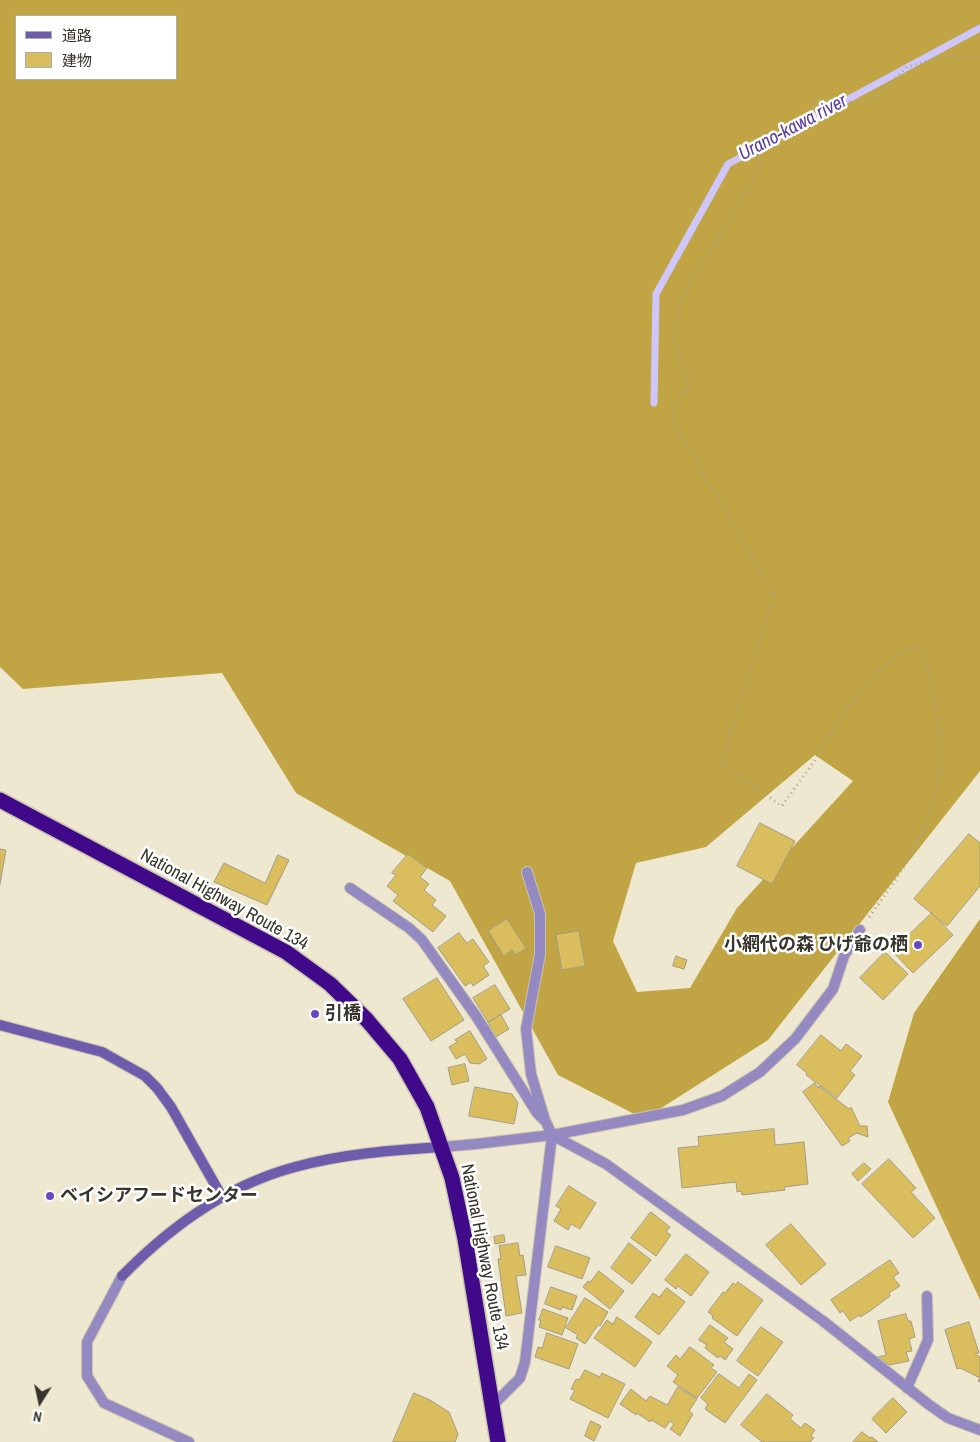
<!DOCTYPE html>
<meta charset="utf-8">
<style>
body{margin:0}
#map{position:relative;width:980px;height:1442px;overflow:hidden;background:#efe8d0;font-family:"Archivo Narrow","Noto Sans JP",sans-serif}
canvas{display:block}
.legend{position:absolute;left:15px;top:15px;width:162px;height:65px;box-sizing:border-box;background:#fff;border:1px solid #afaeaa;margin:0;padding:6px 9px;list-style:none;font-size:15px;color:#37342b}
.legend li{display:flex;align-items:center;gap:10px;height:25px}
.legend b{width:25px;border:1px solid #afaeaa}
.north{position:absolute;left:15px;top:1377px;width:50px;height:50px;-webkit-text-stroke:4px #fff;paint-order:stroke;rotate:190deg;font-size:14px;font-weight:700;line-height:20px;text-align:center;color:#37342b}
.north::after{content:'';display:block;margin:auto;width:18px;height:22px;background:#37342b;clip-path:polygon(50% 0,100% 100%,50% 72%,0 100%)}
</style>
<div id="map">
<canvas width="980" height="1442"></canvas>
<ul class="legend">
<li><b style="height:6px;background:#6d5bab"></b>道路</li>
<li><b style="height:14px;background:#dabe5e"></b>建物</li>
</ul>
<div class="north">N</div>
</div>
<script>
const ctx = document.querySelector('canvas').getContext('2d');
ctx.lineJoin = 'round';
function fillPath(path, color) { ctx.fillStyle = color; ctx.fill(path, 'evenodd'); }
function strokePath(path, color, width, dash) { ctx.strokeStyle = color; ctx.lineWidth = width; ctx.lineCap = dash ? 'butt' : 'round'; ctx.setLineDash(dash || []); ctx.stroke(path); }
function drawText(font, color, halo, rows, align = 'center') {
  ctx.font = font + ' "Archivo Narrow","Noto Sans JP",sans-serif'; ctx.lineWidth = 5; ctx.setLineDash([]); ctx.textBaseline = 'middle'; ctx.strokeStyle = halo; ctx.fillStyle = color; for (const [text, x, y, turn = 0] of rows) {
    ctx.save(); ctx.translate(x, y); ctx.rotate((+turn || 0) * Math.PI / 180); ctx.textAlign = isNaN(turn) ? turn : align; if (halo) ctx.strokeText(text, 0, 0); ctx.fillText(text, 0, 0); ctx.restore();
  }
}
fillPath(new Path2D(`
 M 0,0 L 980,0 L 980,771 L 768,1040 L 644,1119 L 558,1075 L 450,881 L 296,793 L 222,673 L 23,689 L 0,667 ZM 16,16 L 176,16 L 176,79 L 16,79 ZM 815,755 L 853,781 L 737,908 L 690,988 L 637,992 L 613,941 L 636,863 L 706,847 Z
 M 980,919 L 980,1300 L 888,1102 L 914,1013 Z`), '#c1a544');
strokePath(new Path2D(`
 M 654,403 L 656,294 L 728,164 L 980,28`), '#cfc7fb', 7);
const building = new Path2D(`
 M 760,823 L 795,841 L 772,884 L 737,866 Z
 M 969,834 L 980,843 L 980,886 L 947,926 L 914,899 Z
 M 0,849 L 6,850 L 0,884 Z
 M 408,854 L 427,868 L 420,877 L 429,884 L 424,890 L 436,900 L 432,905 L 446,916 L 433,932 L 393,901 L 398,895 L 387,886 L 396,875 L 392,873 Z
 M 278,855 L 289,860 L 267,905 L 214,882 L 224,863 L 265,883 Z
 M 932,913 L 953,935 L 913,973 L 892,951 Z
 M 507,919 L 526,948 L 516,955 L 512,950 L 504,956 L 488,931 Z
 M 579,931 L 585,966 L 562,970 L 556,935 Z
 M 459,933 L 467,943 L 473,939 L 489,962 L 483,966 L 489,975 L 473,986 L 471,982 L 465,986 L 438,948 Z
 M 885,952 L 908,974 L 883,1000 L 860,978 Z
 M 676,956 L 687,960 L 684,969 L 673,966 Z
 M 437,978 L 464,1020 L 431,1041 L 403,999 Z
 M 495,985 L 510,1009 L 488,1022 L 473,998 Z
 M 501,1015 L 509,1029 L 496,1037 L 488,1023 Z
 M 470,1031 L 487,1059 L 479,1064 L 470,1063 L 465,1054 L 456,1059 L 449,1047 L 457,1042 L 455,1040 Z
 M 821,1035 L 841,1051 L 846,1044 L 862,1056 L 850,1071 L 855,1075 L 837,1098 L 806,1075 L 807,1073 L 797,1065 Z
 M 465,1064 L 469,1081 L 452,1085 L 448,1068 Z
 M 815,1083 L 818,1088 L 819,1086 L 849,1109 L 851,1107 L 860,1126 L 867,1126 L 868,1137 L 857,1133 L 848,1138 L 850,1141 L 842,1146 L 803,1092 Z
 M 475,1087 L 512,1094 L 518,1103 L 514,1124 L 469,1116 Z
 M 774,1129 L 775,1145 L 804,1142 L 808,1184 L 784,1187 L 785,1190 L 742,1195 L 741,1191 L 737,1192 L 736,1182 L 682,1188 L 678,1148 L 699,1146 L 698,1137 Z
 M 889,1159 L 916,1188 L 911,1192 L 935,1218 L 913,1238 L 862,1184 Z
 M 864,1163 L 871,1169 L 858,1181 L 852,1174 Z
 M 569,1186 L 596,1203 L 580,1229 L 571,1224 L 568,1230 L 554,1221 L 561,1209 L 556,1206 Z
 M 651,1212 L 670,1227 L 666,1232 L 671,1235 L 656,1256 L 631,1238 Z
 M 791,1224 L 826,1264 L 801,1285 L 766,1245 Z
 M 504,1235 L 505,1242 L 495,1244 L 494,1237 Z
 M 518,1243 L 520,1256 L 523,1255 L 526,1275 L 516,1276 L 522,1313 L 506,1316 L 498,1259 L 501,1259 L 499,1246 Z
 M 629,1243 L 651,1260 L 632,1284 L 611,1268 Z
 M 556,1246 L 590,1258 L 582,1279 L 548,1267 Z
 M 686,1254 L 709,1272 L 691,1296 L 678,1286 L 676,1289 L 665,1280 Z
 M 890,1260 L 899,1273 L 893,1277 L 900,1286 L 889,1293 L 890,1296 L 870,1311 L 860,1317 L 859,1315 L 850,1321 L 843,1311 L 840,1313 L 831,1300 Z
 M 599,1271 L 624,1291 L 610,1309 L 583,1287 L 588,1281 L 590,1282 Z
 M 738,1282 L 763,1300 L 737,1336 L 712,1318 L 713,1316 L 708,1312 L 723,1292 L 725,1293 L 733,1283 L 736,1285 Z
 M 551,1287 L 577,1296 L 572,1310 L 562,1307 L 561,1310 L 545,1304 Z
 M 667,1288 L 685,1302 L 659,1335 L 635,1317 L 653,1293 L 659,1297 Z
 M 585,1298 L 608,1312 L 600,1326 L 598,1325 L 585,1344 L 576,1338 L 578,1335 L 566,1328 Z
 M 543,1309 L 568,1318 L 562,1335 L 539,1327 L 541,1320 L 539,1320 Z
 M 906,1314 L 908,1321 L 911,1321 L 915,1337 L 909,1339 L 912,1351 L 906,1352 L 909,1361 L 889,1365 L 878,1357 L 886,1355 L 878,1321 Z
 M 617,1317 L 652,1342 L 635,1367 L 594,1338 L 607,1320 L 613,1324 Z
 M 969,1322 L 979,1353 L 975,1354 L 980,1357 L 980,1382 L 978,1381 L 980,1378 L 960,1368 L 957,1369 L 945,1330 Z
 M 710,1325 L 728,1338 L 724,1342 L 733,1349 L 725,1360 L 720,1356 L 718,1358 L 705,1348 L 707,1345 L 699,1340 Z
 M 761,1327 L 783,1342 L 758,1376 L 737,1361 Z
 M 547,1333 L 578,1344 L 569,1369 L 535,1357 L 538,1347 L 542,1348 Z
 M 690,1347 L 714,1365 L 711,1368 L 717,1372 L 697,1398 L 673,1382 L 678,1375 L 667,1366 L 676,1355 L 680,1359 Z
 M 585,1370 L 600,1377 L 602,1373 L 625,1384 L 608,1418 L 570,1399 L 575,1390 L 571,1389 L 576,1379 L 579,1380 Z
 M 719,1374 L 739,1388 L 749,1374 L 757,1380 L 725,1423 L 705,1409 L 708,1404 L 701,1398 Z
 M 678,1387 L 697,1399 L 689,1411 L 693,1414 L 680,1436 L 670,1429 L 674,1424 L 670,1421 L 665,1428 L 651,1420 L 650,1422 L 637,1413 L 636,1415 L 620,1404 L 631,1389 L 646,1401 L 650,1396 L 667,1405 Z
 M 414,1393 L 430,1400 L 449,1412 L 458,1434 L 455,1442 L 393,1442 Z
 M 767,1394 L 793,1415 L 790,1419 L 801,1428 L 805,1423 L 815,1430 L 811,1436 L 814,1438 L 810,1442 L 762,1442 L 741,1425 Z
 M 893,1398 L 907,1412 L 886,1433 L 872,1419 Z
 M 591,1421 L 601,1426 L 594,1441 L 585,1436 Z
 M 862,1432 L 870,1438 L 872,1437 L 878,1442 L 853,1442 Z`);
fillPath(building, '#dabe5e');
strokePath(building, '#a39c86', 1);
const lane = new Path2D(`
 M 907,1388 L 928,1340 L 927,1296`);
const street = new Path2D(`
 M 527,872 L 540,914 L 540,954 L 526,1029 L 531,1074 L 545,1120
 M 350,888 L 409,928 L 422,940 L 476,1016 L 537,1113 L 546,1122 L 552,1135 L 525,1362 L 520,1378 L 492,1406
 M 552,1135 L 606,1164 L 823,1321 L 928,1404 L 948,1418 L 980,1430
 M 442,1147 L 476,1144 L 552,1135 L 683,1110 L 722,1096 L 760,1072 L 795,1039 L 833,989 L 844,956 L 860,930
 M 122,1276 L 87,1342 L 87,1376 L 104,1403 L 189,1442`);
const secondary = new Path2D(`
 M 0,1025 L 102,1052 L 145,1076 L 157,1088 L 171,1107 L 222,1197
 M 122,1276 C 170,1227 227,1185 295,1167 C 342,1154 393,1150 442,1147`);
const highway = new Path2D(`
 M 0,800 L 286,952 L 330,984 L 367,1020 L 400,1059 L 427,1107 L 452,1178 L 465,1239 L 498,1442`);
strokePath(lane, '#cac4af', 12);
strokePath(street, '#cac4af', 12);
strokePath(secondary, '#cac4af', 12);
strokePath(highway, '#cac4af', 18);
strokePath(new Path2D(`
 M 869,917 C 899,876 922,844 935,793 C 937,785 940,775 940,767 C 943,729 932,690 925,653 L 918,647 L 907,648 L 874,675 L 847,708 L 813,763 L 782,806 L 721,764 L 774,595 L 671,417 L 689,384 L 673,337 L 680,307 L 686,291 L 761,167 L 754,141 L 812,126 L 815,101 L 869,102 L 907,67 L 942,57 L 980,57`), '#a9a491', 3, [1, 4]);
strokePath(lane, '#948ac1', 10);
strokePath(street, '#948ac1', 10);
strokePath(secondary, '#6d5bab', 10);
strokePath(highway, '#3f0989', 15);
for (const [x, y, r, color] of [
 [918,945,5,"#6a47c0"],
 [315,1014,5,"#6a47c0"],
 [50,1196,5,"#6a47c0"]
]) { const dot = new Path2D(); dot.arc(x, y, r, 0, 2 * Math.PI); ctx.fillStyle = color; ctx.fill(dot); strokePath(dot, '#fff', 2); }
drawText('18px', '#37342b', '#fff', [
 ["National Highway Route 134",224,900,29],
 ["National Highway Route 134",484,1257,79]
]);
drawText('bold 18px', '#37342b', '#fff', [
 ["小網代の森 ひげ爺の栖",908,945,"right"],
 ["引橋",325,1014],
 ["ベイシアフードセンター",60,1196]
], 'left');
drawText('italic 19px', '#593e9f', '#fff', [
 ["Urano-kawa river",793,128,-28]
]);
</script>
